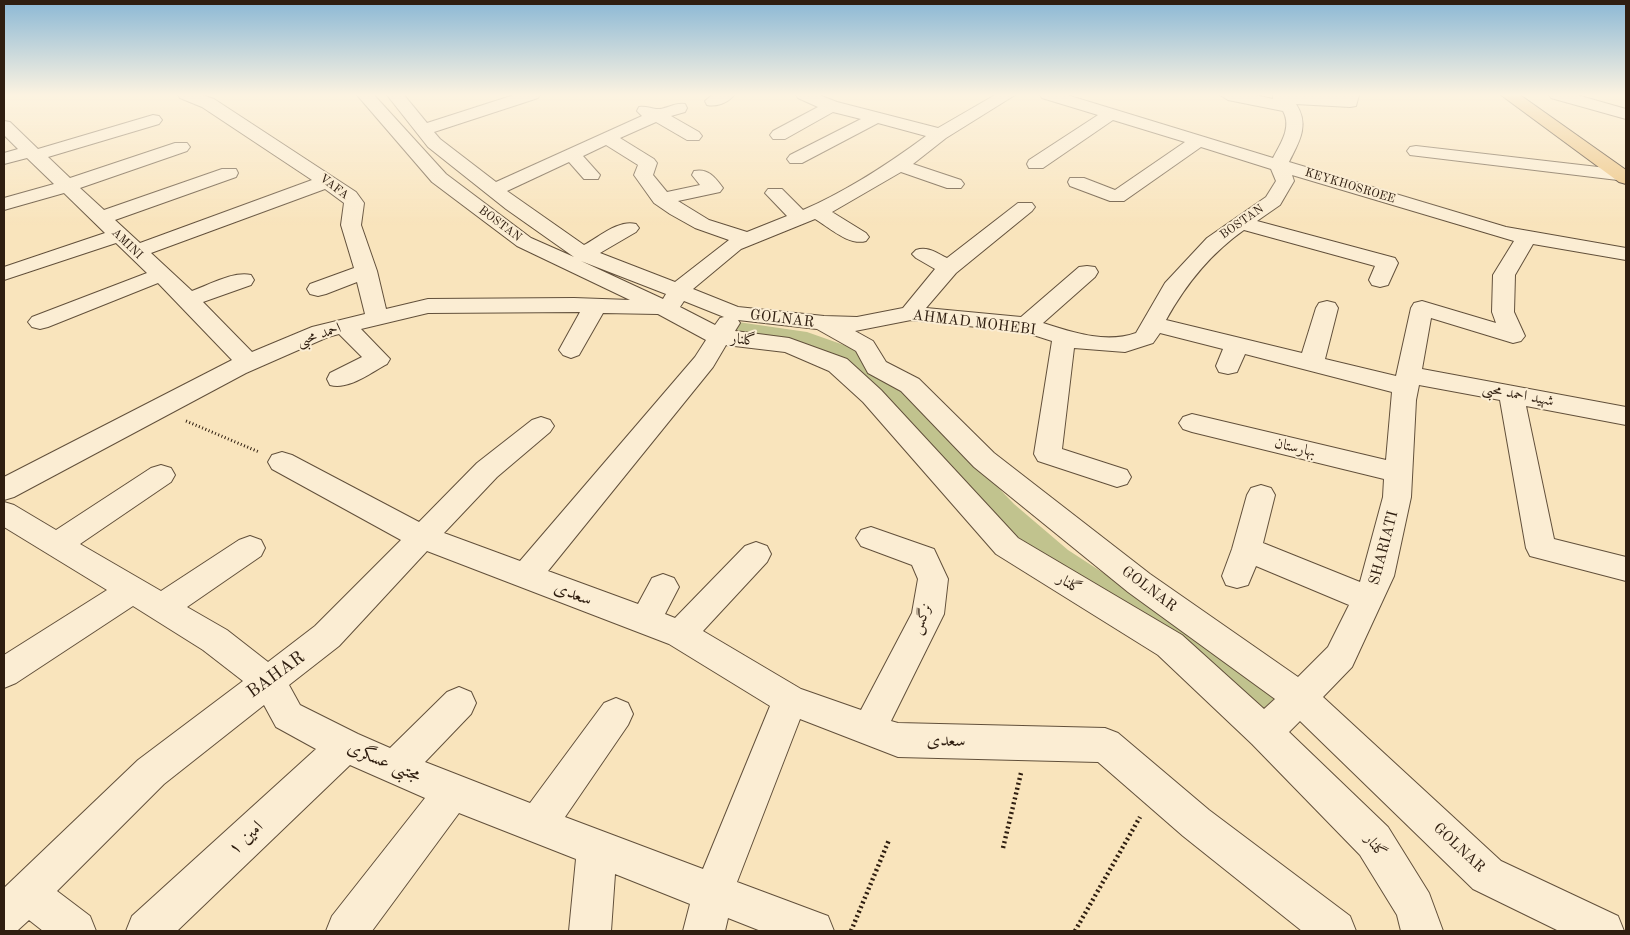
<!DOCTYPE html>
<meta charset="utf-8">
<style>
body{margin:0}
#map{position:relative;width:1630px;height:935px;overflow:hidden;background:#f9e4bc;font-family:"Old Standard TT",serif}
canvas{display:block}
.frame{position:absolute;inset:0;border:5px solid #2f1e10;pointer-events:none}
</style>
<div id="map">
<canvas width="1630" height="935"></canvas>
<div class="frame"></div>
</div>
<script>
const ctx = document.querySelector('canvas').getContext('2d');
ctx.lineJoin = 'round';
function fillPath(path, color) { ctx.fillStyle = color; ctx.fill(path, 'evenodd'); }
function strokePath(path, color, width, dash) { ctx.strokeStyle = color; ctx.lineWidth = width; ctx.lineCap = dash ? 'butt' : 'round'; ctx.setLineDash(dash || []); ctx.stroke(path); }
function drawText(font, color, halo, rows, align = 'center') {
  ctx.font = font + ' "Old Standard TT",Amiri,serif'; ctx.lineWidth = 4; ctx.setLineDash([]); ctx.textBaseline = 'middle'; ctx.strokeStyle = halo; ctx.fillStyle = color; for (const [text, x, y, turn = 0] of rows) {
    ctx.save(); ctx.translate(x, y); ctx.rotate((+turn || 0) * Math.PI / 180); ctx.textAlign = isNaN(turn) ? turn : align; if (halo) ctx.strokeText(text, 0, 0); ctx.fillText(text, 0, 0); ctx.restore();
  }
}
fillPath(new Path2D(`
 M 738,322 L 807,332 L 858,350 L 941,428 L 1014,504 L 1068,550 L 1188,628 L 1279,695 L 1258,713 L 1015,540 L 844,361 L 731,336 Z`), '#c1c38e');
const minor = new Path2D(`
 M 178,95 L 202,95 L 214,99 L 356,192 L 364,203 L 361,225 L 377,271 L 386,309 L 428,299 L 574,298 L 630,300 L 517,246 L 432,182 L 357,95 L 374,95 L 446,174 L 531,238 L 574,257 L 506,209 L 428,147 L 387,95 L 404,95 L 427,123 L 514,95 L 540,95 L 538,98 L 434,132 L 440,139 L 496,182 L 642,116 L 637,111 L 639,107 C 646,106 649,108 656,109 C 666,110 674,102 685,104 L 687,108 L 685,112 L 671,116 L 699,132 L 702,136 L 699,140 L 687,140 L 656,122 L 620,138 L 654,159 L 657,163 L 653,175 L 667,192 L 700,185 L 692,175 L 694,171 C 708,168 715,177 723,188 L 720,192 L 678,201 L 709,220 L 747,232 L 787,216 L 765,193 L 768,189 L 782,189 L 803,210 C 847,191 888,164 926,136 L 878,123 L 802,163 L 790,163 L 787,159 L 790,155 L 861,119 L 833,112 L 785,139 L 773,139 L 770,135 L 773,131 L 818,107 L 798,98 L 796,95 L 819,95 L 837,102 L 938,128 L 995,95 L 1015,95 L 946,138 L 913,164 L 961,180 L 964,184 L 961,188 L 947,188 L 901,172 L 832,212 L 866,233 L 869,237 L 866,241 C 849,246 830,228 815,219 L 741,249 L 693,289 L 738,307 L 824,316 L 857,317 L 903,308 L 935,269 L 916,258 L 912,254 L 916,250 C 928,246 936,253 947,258 L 1018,203 L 1032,203 L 1035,207 L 1032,211 L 956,273 L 926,308 L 1021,317 L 1079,267 L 1087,266 L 1095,267 L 1098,272 L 1095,277 L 1043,323 C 1072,332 1105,344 1136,333 L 1165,283 L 1207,238 L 1266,197 L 1276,181 L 1271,169 L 1201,147 L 1124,201 L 1110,201 L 1070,186 L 1068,182 L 1070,178 L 1084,178 L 1115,190 L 1185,142 L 1113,120 L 1043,168 L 1029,168 L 1027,164 L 1029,160 L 1098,115 L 1042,98 L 1040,95 L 1067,95 L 1273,158 C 1281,143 1292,127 1283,111 L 1228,100 L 1220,95 L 1255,95 L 1273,99 L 1273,95 L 1359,95 L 1356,106 L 1350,107 L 1296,104 C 1310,125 1299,142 1289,162 L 1506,227 L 1626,248 L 1626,260 L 1533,244 L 1515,275 L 1514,312 L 1525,336 L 1521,341 L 1513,343 L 1431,318 L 1422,369 L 1626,407 L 1626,425 L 1526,406 L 1554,539 L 1626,557 L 1626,581 L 1530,556 L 1526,548 L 1500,400 L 1419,385 L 1416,400 L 1411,497 L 1394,576 L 1352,667 L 1323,697 L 1501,861 L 1618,916 L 1624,931 L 1559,931 L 1473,889 L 1300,721 L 1289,732 L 1388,827 L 1429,893 L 1443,931 L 1401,931 L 1397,915 L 1360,855 L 1252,744 L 1158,655 L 996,554 L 863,402 L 829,371 L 785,352 L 726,345 L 713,367 L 548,571 L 638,604 L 652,578 L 663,574 L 674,578 L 679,587 L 665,614 L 675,618 L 745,546 L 756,542 L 767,546 L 771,554 L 767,562 L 703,631 L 801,689 L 861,710 L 912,613 L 918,579 L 912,565 L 861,546 L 856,538 L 861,530 L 871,527 L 934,549 L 948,579 L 944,614 L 891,721 L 898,723 L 1105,728 L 1118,733 L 1209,810 L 1350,916 L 1356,931 L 1302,931 L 1183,836 L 1098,762 L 898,757 L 800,719 L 737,882 L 828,916 L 834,931 L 761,931 L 728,918 L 725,931 L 683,931 L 690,904 L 615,874 L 611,931 L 569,931 L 576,859 L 459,813 L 372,931 L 326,931 L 332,916 L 425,798 L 350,765 L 177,931 L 126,931 L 132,916 L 316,749 L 276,727 L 264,705 L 164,784 L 57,891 L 90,916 L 96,931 L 43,931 L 29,920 L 18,930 L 4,931 L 4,888 L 138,760 L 243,681 L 203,650 L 133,606 L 16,683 L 4,688 L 4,655 L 107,590 L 4,527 L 4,502 L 14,505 L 56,530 L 151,468 L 161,465 L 171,468 L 175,475 L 171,482 L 80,544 L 161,591 L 239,540 L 250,536 L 261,540 L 265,548 L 261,556 L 187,607 L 227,630 L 268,662 L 315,626 L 401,540 L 272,469 L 268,462 L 272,455 L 282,452 L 292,455 L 419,522 L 477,463 L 532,420 L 541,417 L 550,420 L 554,426 L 550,432 L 497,477 L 444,533 L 520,561 L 695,357 L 706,340 L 658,314 L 603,313 L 579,355 L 571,358 L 563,355 L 559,350 L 580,312 L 428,313 L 361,329 L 390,359 L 387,364 C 370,373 349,390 330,385 L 327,379 L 330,373 L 362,357 L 339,334 L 328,337 L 246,373 L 14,497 L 4,500 L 4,477 L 232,360 L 158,283 L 48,327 L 40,329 L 32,327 L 28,322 L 32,317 L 147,273 L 116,243 L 4,280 L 4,267 L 105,233 L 64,193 L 4,210 L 4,198 L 54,184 L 27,158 L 4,164 L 4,153 L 18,149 L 4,135 L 4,121 L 10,122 L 38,149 L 153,115 L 159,116 L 162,120 L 159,124 L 48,157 L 70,178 L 175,143 L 187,143 L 190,147 L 187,151 L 80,188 L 104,210 L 222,169 L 236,169 L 238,173 L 236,177 L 115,220 L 140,243 L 312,180 L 202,107 L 180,98 ZM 606,145 L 638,165 L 634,175 L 654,203 L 670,214 L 695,228 L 729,240 L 675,282 L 600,253 L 636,232 L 639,228 L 636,224 C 619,219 599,237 584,245 L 507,191 L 569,162 L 584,179 L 598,179 L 600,175 L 583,156 ZM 1292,175 L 1514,241 L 1493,275 L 1492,312 L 1496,323 L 1422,301 L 1414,303 L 1411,308 L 1396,376 L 1325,359 L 1338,308 L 1335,303 L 1327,301 L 1319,303 L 1316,308 L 1302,353 L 1166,320 C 1186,284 1210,254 1244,230 L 1375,266 L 1369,280 L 1372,285 L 1380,287 L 1388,285 L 1398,263 L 1395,258 L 1257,221 L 1280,205 L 1294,181 ZM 325,189 L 344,203 L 341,225 L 354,268 L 310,284 L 307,289 L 310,294 L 318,296 L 326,294 L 357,282 L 365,314 L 312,327 L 252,352 L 203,302 L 251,285 L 254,280 L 251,275 C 233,271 209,285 192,291 L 151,253 ZM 581,261 L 666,294 L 663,299 ZM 684,301 L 724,317 L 720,318 L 715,325 L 680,307 ZM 738,320 L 817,329 L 856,351 L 868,373 L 901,391 L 974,467 L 1128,592 L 1275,699 L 1264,709 L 1182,635 L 1018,538 L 881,390 L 847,359 L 789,338 L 735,331 L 740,323 ZM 911,320 L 1024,332 L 1052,341 L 1034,454 L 1038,461 L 1117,487 L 1127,484 L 1131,477 L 1127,470 L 1062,449 L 1074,348 L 1125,352 L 1153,343 L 1160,333 L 1223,349 L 1216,366 L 1219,372 L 1228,374 L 1237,372 L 1245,354 L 1392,392 L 1386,460 L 1192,414 L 1183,417 L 1179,423 L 1183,429 L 1192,432 L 1384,479 L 1383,497 L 1360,582 L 1263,543 L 1275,495 L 1271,488 L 1261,485 L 1251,488 L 1247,495 L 1232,549 L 1222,576 L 1226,585 L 1237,588 L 1248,585 L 1256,566 L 1349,605 L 1328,647 L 1298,677 L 1150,574 L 994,453 L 919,379 L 886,362 L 873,341 L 855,331 ZM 427,551 L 669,644 L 770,706 L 703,869 L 565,817 L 628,725 L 633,714 L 628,703 L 616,698 L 604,703 L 530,803 L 425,762 L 471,714 L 476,703 L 471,692 L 459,687 L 447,692 L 390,748 L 358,734 L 300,705 L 289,685 L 339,646 Z
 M 712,95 L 734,95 C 728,103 716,107 707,105 L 705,101 Z
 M 1549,95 L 1577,95 L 1626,109 L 1626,119 L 1551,98 Z
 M 1416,146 L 1624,170 L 1626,171 L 1626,181 L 1410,155 L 1407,151 L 1410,147 Z`);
const major = new Path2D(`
 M 1501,95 L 1520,95 L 1626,170 L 1626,184 L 1619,182 Z`);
strokePath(minor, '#62503b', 2);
strokePath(major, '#2f1e10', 2);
strokePath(new Path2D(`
 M 186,421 L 259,452`), '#2f1e10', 3, [1, 2.5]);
strokePath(new Path2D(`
 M 1003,848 L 1021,773
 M 851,931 L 889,840
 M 1075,931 L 1140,817`), '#2f1e10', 4.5, [2, 3]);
fillPath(minor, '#fbedd3');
fillPath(major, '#ecc27e');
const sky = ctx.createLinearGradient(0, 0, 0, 226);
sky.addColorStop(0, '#8bb8d5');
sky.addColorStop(0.42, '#fcf3e1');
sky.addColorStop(1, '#fcf3e100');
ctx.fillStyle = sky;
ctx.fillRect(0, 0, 1630, 226);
drawText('12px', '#2f1e10', '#fbedd3', [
 ["KEYKHOSROEE",1350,186,17],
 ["VAFA",334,187,37],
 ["BOSTAN",1242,222,-35],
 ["BOSTAN",500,224,37],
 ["AMINI",127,244,44]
]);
drawText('15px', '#2f1e10', '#fbedd3', [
 ["GOLNAR",782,319,7],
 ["AHMAD MOHEBI",974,323,7],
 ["احمد محبی",319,335,-19],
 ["گلنار",743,340,7],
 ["شهید احمد محبی",1518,395,11],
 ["بهارستان",1295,448,14],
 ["SHARIATI",1384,548,-75],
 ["گلنار",1069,584,31],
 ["GOLNAR",1149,589,37],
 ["نرگس",922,619,-69],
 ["گلنار",1375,846,53],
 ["GOLNAR",1459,848,43]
]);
drawText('18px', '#2f1e10', '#fbedd3', [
 ["سعدی",573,594,21],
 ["BAHAR",276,675,-36],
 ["سعدی",946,741,1],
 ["مجتبی عسگری",384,762,23],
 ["امین ۱",246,838,-43]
]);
</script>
